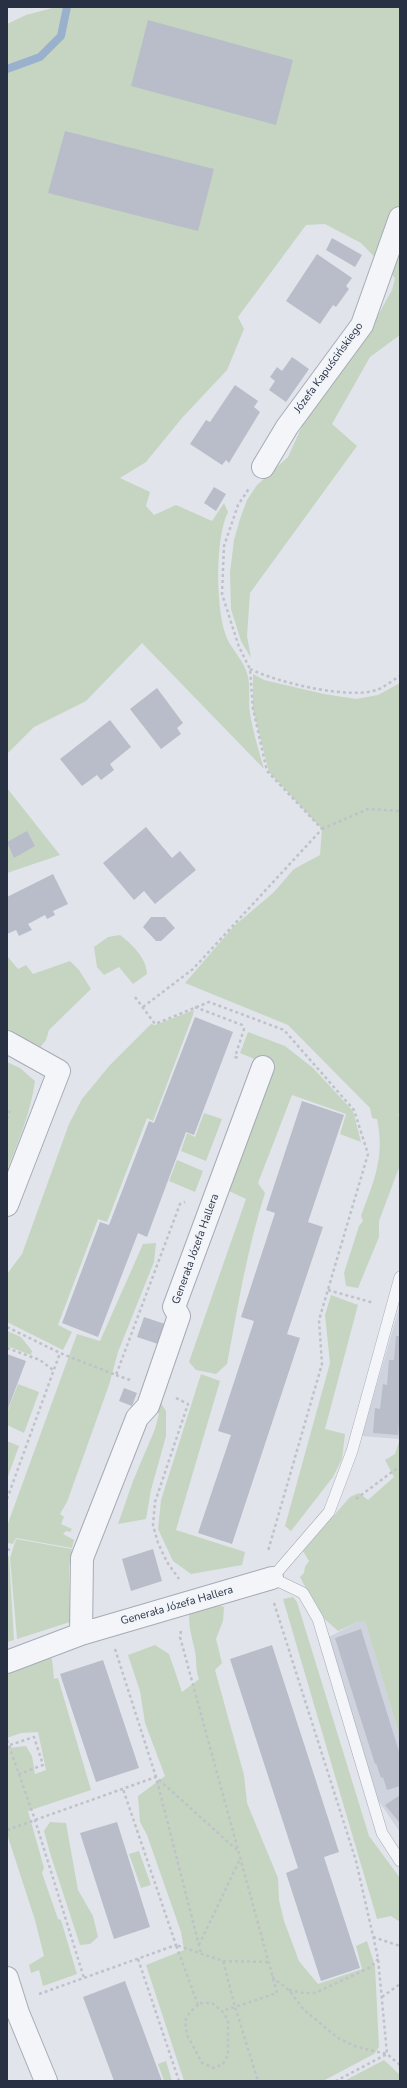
<!DOCTYPE html>
<meta charset="utf-8">
<style>
body{margin:0}
#map{position:relative;width:407px;height:2088px;overflow:hidden;background:#e1e4eb;font-family:"Nunito Sans",sans-serif}
canvas{display:block}
.frame{position:absolute;inset:0;border:8px solid #283144;pointer-events:none}
</style>
<div id="map">
<canvas width="407" height="2088"></canvas>
<div class="frame"></div>
</div>
<script>
const ctx = document.querySelector('canvas').getContext('2d');
ctx.lineJoin = 'round';
function fillPath(path, color) { ctx.fillStyle = color; ctx.fill(path, 'evenodd'); }
function strokePath(path, color, width, dash) { ctx.strokeStyle = color; ctx.lineWidth = width; ctx.lineCap = dash ? 'butt' : 'round'; ctx.setLineDash(dash || []); ctx.stroke(path); }
function drawText(font, color, halo, rows, align = 'center') {
  ctx.font = font + ' "Nunito Sans",sans-serif'; ctx.lineWidth = 4; ctx.setLineDash([]); ctx.textBaseline = 'middle'; ctx.strokeStyle = halo; ctx.fillStyle = color; for (const [text, x, y, turn = 0] of rows) {
    ctx.save(); ctx.translate(x, y); ctx.rotate((+turn || 0) * Math.PI / 180); ctx.textAlign = isNaN(turn) ? turn : align; if (halo) ctx.strokeText(text, 0, 0); ctx.fillText(text, 0, 0); ctx.restore();
  }
}
fillPath(new Path2D(`
 M 400,1305 L 400,1439 L 362,1436 Z
 M 365,1620 L 400,1737 L 400,1832 L 378,1800 L 329,1637 L 357,1622 Z`), '#cfd3dd');
fillPath(new Path2D(`
 M 56,7 L 400,7 L 400,335 L 370,357 L 332,424 L 357,446 L 250,593 L 247,636 L 251,658 L 241,641 L 231,609 L 230,573 L 234,540 L 240,519 L 247,500 L 257,485 L 288,457 L 309,411 L 337,372 L 361,346 L 392,290 L 395,278 L 361,243 L 325,224 L 306,225 L 238,317 L 244,329 L 227,370 L 182,418 L 146,462 L 120,478 L 150,492 L 146,506 L 154,515 L 176,505 L 212,521 L 224,503 L 228,512 C 215,538 216,605 225,633 C 229,647 243,659 247,673 C 251,685 248,700 250,713 C 253,732 259,751 264,769 L 142,643 L 86,701 L 34,727 L 7,754 L 7,24 L 26,15 Z
 M 253,674 L 264,680 L 324,694 L 356,699 L 378,695 L 400,683 L 400,1112 L 398,1115 L 400,1117 L 400,1165 L 379,1221 L 379,1237 L 358,1288 L 346,1286 L 344,1273 L 359,1226 L 363,1221 L 361,1216 C 374,1180 385,1158 377,1119 L 372,1118 L 370,1108 L 288,1025 L 185,983 L 234,926 L 273,893 L 294,869 L 320,855 L 322,829 L 269,772 L 253,709 Z
 M 7,788 L 60,855 L 7,873 Z
 M 120,935 C 132,944 147,959 147,974 L 133,984 L 119,967 L 104,975 L 97,967 L 94,947 L 108,937 Z
 M 7,956 L 18,969 L 26,965 L 33,974 L 70,961 L 79,970 L 91,989 L 49,1030 L 46,1040 L 38,1050 L 7,1034 Z
 M 194,1010 L 193,1015 L 153,1121 L 147,1118 L 107,1222 L 98,1219 L 58,1325 L 72,1332 L 63,1350 L 7,1322 L 7,1274 L 22,1254 L 69,1124 L 82,1099 L 110,1065 L 151,1024 L 155,1025 Z
 M 248,1032 L 285,1046 L 313,1068 L 353,1111 L 361,1142 L 340,1134 L 346,1114 L 292,1095 L 258,1183 L 265,1193 C 247,1249 238,1306 227,1364 L 216,1374 L 196,1370 L 189,1362 L 246,1199 L 229,1191 L 231,1174 L 269,1065 L 240,1053 Z
 M 7,1062 L 20,1068 L 35,1081 C 31,1112 18,1142 7,1170 Z
 M 204,1113 L 222,1119 L 206,1161 L 181,1151 L 187,1133 L 195,1137 Z
 M 177,1160 L 203,1171 L 195,1192 L 169,1181 Z
 M 156,1243 L 154,1262 L 118,1352 L 109,1385 L 67,1502 L 60,1514 L 64,1517 L 61,1524 L 72,1529 L 70,1532 L 66,1531 L 63,1534 L 74,1540 L 72,1548 L 16,1538 L 13,1544 L 7,1543 L 7,1526 L 77,1334 L 100,1341 L 143,1244 Z
 M 331,1295 L 358,1305 L 325,1429 L 345,1434 L 342,1459 L 333,1477 L 291,1531 L 285,1526 L 330,1363 L 325,1315 Z
 M 7,1331 L 21,1337 L 32,1351 L 31,1355 L 7,1346 Z
 M 201,1374 L 220,1381 L 176,1530 L 245,1552 L 242,1565 L 191,1574 L 173,1561 L 158,1529 L 161,1500 Z
 M 18,1384 L 39,1392 L 24,1433 L 7,1425 L 7,1412 Z
 M 157,1397 L 166,1411 L 166,1436 L 151,1490 L 146,1519 L 118,1524 L 133,1481 L 155,1429 L 159,1414 L 151,1404 Z
 M 400,1439 L 400,1737 L 365,1621 L 357,1622 L 338,1631 L 320,1615 L 300,1577 L 304,1573 L 305,1567 L 309,1561 L 303,1551 L 350,1497 L 359,1493 L 368,1500 L 394,1477 L 385,1460 L 395,1454 Z
 M 7,1441 L 19,1446 L 7,1479 Z
 M 16,1539 L 72,1549 L 69,1568 L 70,1622 L 17,1639 L 10,1558 Z
 M 7,1556 L 9,1556 L 14,1640 L 7,1642 Z
 M 293,1597 L 297,1602 L 369,1836 L 400,1878 L 400,1922 L 391,1916 L 377,1919 L 283,1599 Z
 M 210,1603 L 224,1607 L 223,1621 L 216,1639 L 222,1663 L 215,1670 L 244,1775 L 247,1803 L 278,1878 L 279,1900 L 284,1921 L 299,1961 L 318,1984 L 362,1969 L 356,1946 L 367,1941 L 375,1966 L 379,2047 L 374,2054 L 323,2081 L 184,2081 L 146,1965 L 184,1950 L 181,1932 L 147,1835 L 140,1822 L 138,1796 L 165,1776 L 145,1723 L 140,1691 L 128,1655 L 155,1645 L 169,1654 L 182,1692 L 199,1679 C 195,1669 197,1661 195,1651 C 191,1634 189,1629 189,1611 Z
 M 45,1655 L 52,1659 L 54,1679 L 58,1678 L 91,1790 L 28,1811 L 44,1868 L 42,1873 L 58,1919 L 61,1920 L 77,1974 L 43,1986 L 39,1970 L 31,1973 L 29,1965 L 44,1956 L 35,1920 L 7,1834 L 7,1748 L 26,1746 L 32,1756 L 35,1774 L 46,1770 L 38,1732 L 21,1733 L 7,1738 L 7,1671 Z
 M 50,1822 L 66,1823 L 78,1890 L 93,1916 L 98,1937 L 90,1944 L 80,1945 L 50,1853 L 44,1831 Z
 M 139,1851 L 151,1885 L 141,1888 L 129,1854 Z
 M 384,2060 L 400,2075 L 400,2081 L 344,2081 Z
 M 166,2061 L 172,2081 L 164,2081 L 158,2064 Z`), '#c6d5c1');
strokePath(new Path2D(`
 M 7,69 L 40,57 L 61,36 L 67,7`), '#99b1cd', 8);
fillPath(new Path2D(`
 M 148,20 L 293,60 L 276,125 L 131,86 Z
 M 65,131 L 214,169 L 198,231 L 48,193 Z
 M 332,238 L 362,255 L 355,267 L 326,250 Z
 M 317,254 L 352,278 L 346,286 L 349,289 L 336,307 L 333,305 L 320,324 L 286,301 Z
 M 292,357 L 309,369 L 286,402 L 269,390 L 275,381 L 270,377 L 277,367 L 282,371 Z
 M 235,385 L 258,401 L 254,407 L 260,412 L 229,463 L 226,460 L 222,465 L 190,444 L 206,420 L 210,422 Z
 M 214,487 L 226,494 L 216,511 L 204,503 Z
 M 157,688 L 183,723 L 177,728 L 181,734 L 161,749 L 130,709 Z
 M 110,720 L 131,747 L 110,764 L 114,770 L 101,780 L 97,775 L 82,786 L 60,759 Z
 M 146,827 L 172,858 L 180,851 L 196,870 L 155,904 L 144,891 L 134,900 L 103,863 Z
 M 27,831 L 35,846 L 14,858 L 7,842 Z
 M 53,874 L 68,904 L 53,911 L 55,915 L 47,919 L 45,915 L 28,924 L 32,930 L 19,936 L 16,930 L 7,934 L 7,897 Z
 M 151,917 L 165,917 L 175,928 L 161,941 L 156,941 L 143,927 Z
 M 195,1017 L 233,1032 L 194,1135 L 186,1132 L 147,1237 L 138,1233 L 98,1337 L 62,1323 L 100,1222 L 109,1225 L 149,1121 L 154,1123 Z
 M 302,1101 L 344,1115 L 308,1222 L 323,1227 L 287,1334 L 300,1338 L 232,1544 L 198,1533 L 231,1435 L 218,1431 L 254,1321 L 241,1317 L 275,1213 L 266,1210 Z
 M 144,1317 L 168,1325 L 161,1345 L 137,1337 Z
 M 396,1336 L 400,1336 L 400,1411 L 398,1435 L 373,1433 L 375,1408 L 380,1409 L 383,1384 L 387,1385 L 389,1360 L 394,1360 Z
 M 7,1354 L 26,1361 L 7,1411 Z
 M 124,1388 L 137,1393 L 132,1406 L 119,1401 Z
 M 153,1549 L 162,1581 L 131,1591 L 122,1559 Z
 M 361,1629 L 400,1755 L 400,1786 L 387,1790 L 383,1777 L 381,1778 L 376,1763 L 375,1764 L 335,1638 Z
 M 272,1645 L 339,1852 L 324,1857 L 360,1968 L 321,1981 L 286,1873 L 298,1868 L 230,1659 Z
 M 103,1660 L 139,1768 L 96,1782 L 60,1674 Z
 M 400,1795 L 400,1823 L 385,1805 Z
 M 117,1822 L 150,1927 L 114,1939 L 80,1833 Z
 M 125,1981 L 162,2081 L 114,2081 L 83,1997 Z`), '#b8bdc9');
const service = new Path2D(`
 M 400,1277 L 352,1451 L 329,1512 L 272,1578 L 303,1593 L 318,1619 L 382,1833 L 400,1861`);
const minor = new Path2D(`
 M 263,467 L 287,427 L 362,325 L 400,218
 M 7,1042 L 59,1071 L 7,1205
 M 81,1634 L 82,1558 L 137,1418 L 148,1406 L 179,1316 L 174,1307 L 263,1067
 M 7,1662 L 81,1634 L 272,1578
 M 7,1978 L 18,2013 L 46,2081`);
strokePath(service, '#a6abb6', 12);
strokePath(minor, '#a6abb6', 24);
strokePath(new Path2D(`
 M 250,669 C 276,682 352,701 379,689 C 386,686 393,680 400,676
 M 322,829 L 368,809 L 400,811
 M 135,997 L 155,1024 L 209,1002 L 284,1030 L 354,1110 L 368,1154 L 319,1320 L 322,1364 L 268,1551
 M 143,1007 L 193,969 L 322,829 L 267,771 L 253,709 L 250,669 L 239,647 L 222,594 L 224,546 L 238,505 L 250,487
 M 195,1007 L 242,1025 L 244,1029 L 235,1057 L 239,1058
 M 7,1119 L 10,1110
 M 328,1290 L 374,1303
 M 7,1327 L 60,1353 L 116,1375 L 180,1204 L 185,1202
 M 7,1348 L 40,1360 L 53,1370
 M 116,1375 L 130,1380
 M 176,1398 L 188,1404 L 155,1502 L 153,1525 L 158,1543 L 167,1562 L 179,1579
 M 7,1499 L 60,1353
 M 356,1499 L 400,1466
 M 7,1549 L 12,1551
 M 274,1603 L 356,1861 L 378,1958 L 387,2054 L 336,2081
 M 181,1631 L 180,1637 L 277,1993 L 235,2007 L 258,2081
 M 115,1649 L 156,1777 L 201,1953
 M 7,1740 L 35,1820 L 84,1978
 M 10,1745 L 34,1737 L 43,1765 L 19,1774
 M 7,1830 L 156,1777 L 237,1850
 M 373,1937 L 400,1946
 M 199,1945 L 240,1859
 M 138,1959 L 179,2081
 M 223,1961 L 268,1962
 M 272,1977 L 289,1990 L 304,2010 L 338,2038 L 357,2047 L 387,2054 L 400,2065
 M 289,1990 L 304,1993 L 315,1993 L 371,1967 L 378,1959
 M 39,1994 L 176,1945 L 123,1789
 M 382,1997 L 400,1984
 M 200,2003 L 212,2003 L 222,2011 L 228,2020 L 228,2055 L 223,2064 L 214,2068 L 202,2063 L 187,2035 L 185,2021 L 190,2012 Z
 M 198,2005 L 176,1945 L 223,1961 L 235,2007 L 222,2011`), '#bfc2c9', 2.5, [3, 3]);
strokePath(service, '#f4f5f8', 11);
strokePath(minor, '#f4f5f8', 22);
drawText('11px', '#283144', '#f1f4f8', [
 ["Józefa Kapuścińskiego",329,368,-54],
 ["Generała Józefa Hallera",196,1249,-70],
 ["Generała Józefa Hallera",177,1606,-16]
]);
</script>
